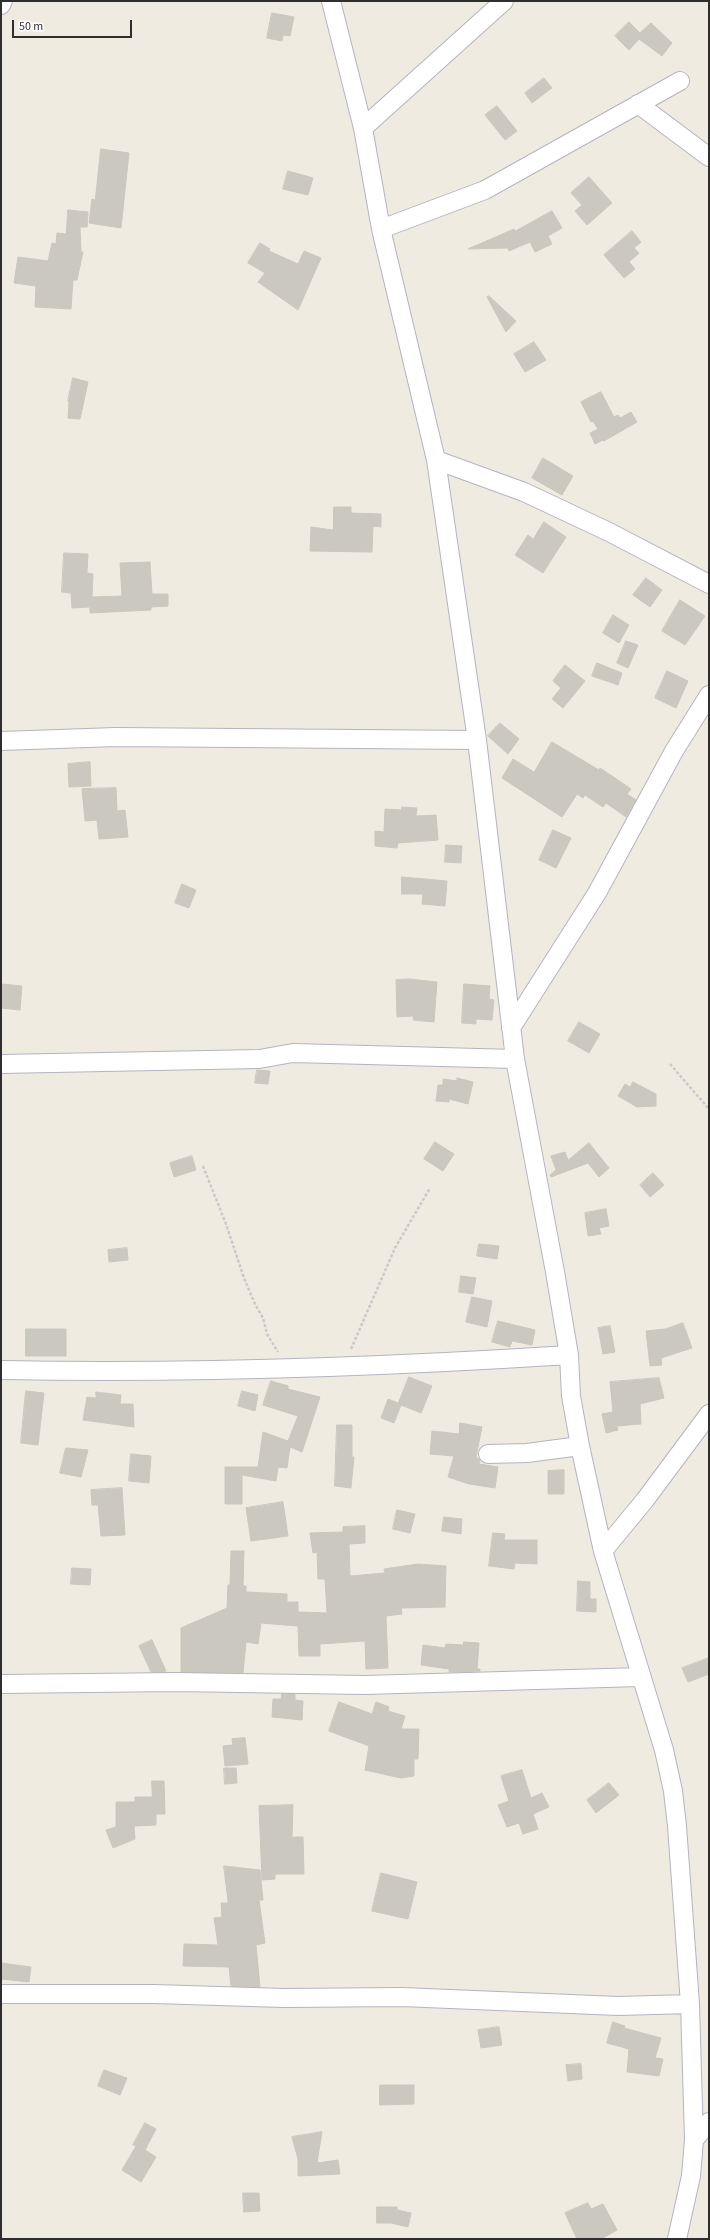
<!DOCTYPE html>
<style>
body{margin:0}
#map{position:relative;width:710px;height:2240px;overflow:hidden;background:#efebe1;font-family:"Source Sans 3",sans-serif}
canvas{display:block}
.frame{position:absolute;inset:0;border:2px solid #2e2e2e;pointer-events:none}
.scale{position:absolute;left:12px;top:20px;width:120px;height:18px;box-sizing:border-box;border:2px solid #2e2e2e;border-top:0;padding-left:5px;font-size:12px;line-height:14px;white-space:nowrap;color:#2e2e2e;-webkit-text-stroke:3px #fff;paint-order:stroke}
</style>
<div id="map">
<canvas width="710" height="2240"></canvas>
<div class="frame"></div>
<div class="scale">50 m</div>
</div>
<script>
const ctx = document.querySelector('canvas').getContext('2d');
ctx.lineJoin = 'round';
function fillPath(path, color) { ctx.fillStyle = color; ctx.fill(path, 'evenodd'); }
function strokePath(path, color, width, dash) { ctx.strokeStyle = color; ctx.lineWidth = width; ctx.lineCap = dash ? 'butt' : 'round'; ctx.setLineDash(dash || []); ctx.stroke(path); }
const building = new Path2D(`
 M 272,13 L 294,17 L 290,36 L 283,35 L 282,41 L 267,38 Z
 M 629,22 L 640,33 L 651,23 L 672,43 L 662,56 L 639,39 L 629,50 L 615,36 Z
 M 544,78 L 552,88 L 532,103 L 525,93 Z
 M 497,106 L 517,131 L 505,140 L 485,115 Z
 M 101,149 L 129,153 L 121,228 L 89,223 L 92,199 L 95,200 Z
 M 288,171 L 313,178 L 308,195 L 283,189 Z
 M 589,177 L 612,203 L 587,225 L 575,211 L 582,205 L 571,193 Z
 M 68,210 L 88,212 L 87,227 L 80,227 L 81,252 L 83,252 L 77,280 L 73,280 L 71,309 L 35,307 L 36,286 L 14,283 L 18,257 L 48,261 L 52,243 L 56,244 L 57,233 L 66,234 Z
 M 552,211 L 562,228 L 548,236 L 552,244 L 535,252 L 530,242 L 509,251 L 508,248 L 468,249 L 514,229 L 515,231 Z
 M 632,231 L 641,242 L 634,248 L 639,253 L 629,262 L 635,269 L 624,278 L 604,255 Z
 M 260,243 L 270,249 L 269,251 L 298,264 L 304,251 L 321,258 L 298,310 L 258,282 L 265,273 L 248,263 Z
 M 489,296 L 516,321 L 506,332 L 487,297 Z
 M 534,342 L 546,360 L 525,372 L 514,354 Z
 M 73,378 L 88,382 L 80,419 L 68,418 L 69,402 L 68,401 Z
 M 601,392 L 614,417 L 618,415 L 620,418 L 631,412 L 637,422 L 604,441 L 603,440 L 595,444 L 590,433 L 598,429 L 593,421 L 591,422 L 581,402 Z
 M 543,458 L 573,476 L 562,495 L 532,478 Z
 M 334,507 L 351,507 L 351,513 L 381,514 L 381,527 L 373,526 L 372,552 L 310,551 L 311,527 L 333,530 Z
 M 544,522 L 566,537 L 543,573 L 515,555 L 528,535 L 533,539 Z
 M 64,553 L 88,554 L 87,573 L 93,574 L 92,597 L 122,596 L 120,563 L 150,562 L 152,594 L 168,594 L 168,606 L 151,607 L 151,610 L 90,613 L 90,607 L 72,608 L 71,593 L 62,592 Z
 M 646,578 L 662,590 L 650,607 L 633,595 Z
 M 680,600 L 705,616 L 685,645 L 662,631 Z
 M 613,615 L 629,625 L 619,643 L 603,633 Z
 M 626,641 L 638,645 L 628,668 L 617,663 Z
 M 597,663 L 622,673 L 618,685 L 592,676 Z
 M 565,665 L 585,681 L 563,708 L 552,699 L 561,688 L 553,681 Z
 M 667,671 L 688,681 L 676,708 L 655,698 Z
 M 500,723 L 519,739 L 508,754 L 488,736 Z
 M 552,742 L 599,770 L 600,768 L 631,789 L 627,794 L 636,800 L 626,817 L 606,803 L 603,807 L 585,795 L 583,798 L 577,794 L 562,817 L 502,778 L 513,759 L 534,772 Z
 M 90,762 L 91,786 L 69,787 L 68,764 Z
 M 116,788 L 117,811 L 125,810 L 128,837 L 99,839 L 97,820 L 85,821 L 82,789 Z
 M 402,807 L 417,808 L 416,816 L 436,815 L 438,840 L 398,843 L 397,848 L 375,846 L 375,831 L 384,832 L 385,809 L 401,810 Z
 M 553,830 L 571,838 L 556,868 L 539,860 Z
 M 446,845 L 462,846 L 461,863 L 445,862 Z
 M 402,877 L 447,881 L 445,906 L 422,904 L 423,894 L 402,894 Z
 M 182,884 L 196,890 L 189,908 L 175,903 Z
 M 409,979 L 437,982 L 434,1022 L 413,1020 L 414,1016 L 397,1017 L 396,980 Z
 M 1,984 L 22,986 L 20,1010 L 1,1008 Z
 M 464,984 L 490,986 L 489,999 L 494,1000 L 492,1020 L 476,1019 L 476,1024 L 462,1023 Z
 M 579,1022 L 600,1034 L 589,1053 L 568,1041 Z
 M 257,1070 L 270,1071 L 268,1084 L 255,1083 Z
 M 457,1078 L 473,1082 L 468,1104 L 449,1099 L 449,1102 L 436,1101 L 438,1085 L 443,1085 L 443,1079 L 457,1081 Z
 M 633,1082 L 656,1094 L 656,1106 L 637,1107 L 618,1096 L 625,1084 L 630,1087 Z
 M 435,1142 L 454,1154 L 443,1171 L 424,1159 Z
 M 589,1143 L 609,1168 L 599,1177 L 588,1163 L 551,1177 L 550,1175 L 556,1170 L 551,1156 L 565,1152 L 568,1160 Z
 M 192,1156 L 196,1170 L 174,1177 L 170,1163 Z
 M 653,1173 L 664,1185 L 650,1197 L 640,1185 Z
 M 606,1209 L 609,1226 L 599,1228 L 601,1234 L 588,1236 L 585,1213 Z
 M 479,1244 L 499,1246 L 497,1259 L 477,1256 Z
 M 127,1248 L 128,1260 L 109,1262 L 108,1250 Z
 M 461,1276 L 476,1278 L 473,1294 L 459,1292 Z
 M 472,1297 L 492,1301 L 487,1327 L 466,1322 Z
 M 498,1321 L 535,1330 L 532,1345 L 512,1341 L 510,1347 L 492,1342 Z
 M 683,1323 L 692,1348 L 661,1358 L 662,1365 L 650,1366 L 646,1331 L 665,1329 Z
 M 610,1326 L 615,1352 L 603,1354 L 598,1328 Z
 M 26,1329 L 66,1329 L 66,1356 L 26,1356 Z
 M 409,1377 L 432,1386 L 421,1413 L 401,1405 L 394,1423 L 381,1418 L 388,1399 L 398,1403 Z
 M 659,1378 L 664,1398 L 640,1404 L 641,1424 L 617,1426 L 618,1430 L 606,1433 L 602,1414 L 613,1412 L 610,1382 Z
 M 271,1381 L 288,1386 L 288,1389 L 320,1397 L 302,1452 L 290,1447 L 287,1468 L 278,1467 L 276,1481 L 242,1475 L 242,1504 L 225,1504 L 225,1467 L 258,1467 L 263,1432 L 288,1441 L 298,1416 L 263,1405 Z
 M 26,1391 L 44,1393 L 38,1445 L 21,1443 Z
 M 242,1391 L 258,1395 L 255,1411 L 238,1406 Z
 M 96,1392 L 121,1395 L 120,1404 L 133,1404 L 134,1427 L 83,1420 L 87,1397 L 96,1398 Z
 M 460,1423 L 482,1427 L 476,1457 L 480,1460 L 479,1464 L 498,1467 L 495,1488 L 469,1484 L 448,1477 L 454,1456 L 430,1454 L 432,1431 L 459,1434 Z
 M 337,1425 L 352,1425 L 352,1457 L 354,1457 L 351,1488 L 335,1486 Z
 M 66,1448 L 88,1450 L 81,1477 L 60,1473 Z
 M 131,1454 L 151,1456 L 149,1483 L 129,1481 Z
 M 564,1470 L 564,1494 L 548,1494 L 548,1471 Z
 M 122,1488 L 125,1535 L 101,1536 L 98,1505 L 92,1505 L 91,1490 Z
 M 283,1502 L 288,1536 L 251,1541 L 246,1508 Z
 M 397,1510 L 415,1514 L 410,1533 L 393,1529 Z
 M 444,1517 L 462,1519 L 461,1534 L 442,1531 Z
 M 365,1526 L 365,1543 L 349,1544 L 350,1576 L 385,1573 L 384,1569 L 418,1564 L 446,1566 L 445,1607 L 401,1608 L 402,1614 L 386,1616 L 388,1668 L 366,1669 L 365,1641 L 320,1644 L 320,1656 L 299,1656 L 298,1626 L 261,1623 L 258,1644 L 246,1642 L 243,1673 L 181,1672 L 181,1628 L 227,1608 L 228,1585 L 230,1585 L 231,1551 L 244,1551 L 243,1586 L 246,1586 L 246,1592 L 287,1594 L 287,1602 L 298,1602 L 298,1612 L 327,1613 L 325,1579 L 318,1579 L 317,1552 L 313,1553 L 310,1533 L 343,1532 L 343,1527 Z
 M 493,1533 L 505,1534 L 504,1540 L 537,1540 L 537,1564 L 515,1563 L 514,1569 L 489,1566 Z
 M 72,1568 L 91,1569 L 90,1585 L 71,1584 Z
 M 578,1581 L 590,1582 L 590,1599 L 596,1599 L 596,1612 L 577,1611 Z
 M 152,1640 L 166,1671 L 164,1672 L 151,1672 L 139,1646 Z
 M 464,1642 L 479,1643 L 477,1669 L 480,1669 L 480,1671 L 449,1672 L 449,1669 L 421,1665 L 423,1645 L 445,1648 L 446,1644 L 463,1645 Z
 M 709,1658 L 709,1674 L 688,1682 L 682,1668 Z
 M 282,1694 L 295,1694 L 295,1700 L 303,1701 L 302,1720 L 272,1717 L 273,1699 L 281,1699 Z
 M 339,1702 L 372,1714 L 376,1702 L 389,1707 L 388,1711 L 405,1716 L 401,1729 L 419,1729 L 418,1759 L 414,1759 L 414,1776 L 401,1778 L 365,1770 L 369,1746 L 329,1731 Z
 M 245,1738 L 248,1764 L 225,1766 L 223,1746 L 233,1745 L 232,1739 Z
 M 224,1768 L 236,1768 L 237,1783 L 225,1784 Z
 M 522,1770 L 531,1798 L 542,1793 L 549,1807 L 533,1814 L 538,1829 L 523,1834 L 519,1823 L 507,1827 L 498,1805 L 509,1801 L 501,1776 Z
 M 152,1781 L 164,1781 L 165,1814 L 156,1814 L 156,1825 L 134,1826 L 135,1839 L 113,1848 L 106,1830 L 116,1827 L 116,1802 L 135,1802 L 135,1797 L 152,1797 Z
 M 609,1783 L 619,1795 L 596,1813 L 587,1800 Z
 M 293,1805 L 292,1837 L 303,1837 L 304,1874 L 275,1874 L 275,1879 L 262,1880 L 259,1806 Z
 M 224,1866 L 260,1870 L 263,1900 L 259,1900 L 265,1943 L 256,1945 L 260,1987 L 231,1986 L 229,1967 L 183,1966 L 184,1944 L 218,1945 L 214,1918 L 222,1917 L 221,1903 L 228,1903 Z
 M 381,1873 L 417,1882 L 408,1919 L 372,1911 Z
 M 1,1963 L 31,1967 L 29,1982 L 1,1979 Z
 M 613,2022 L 625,2026 L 624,2028 L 661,2038 L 655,2058 L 663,2059 L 659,2076 L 627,2072 L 629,2049 L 607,2043 Z
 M 499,2027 L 502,2045 L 481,2048 L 478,2030 Z
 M 581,2064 L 582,2079 L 568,2081 L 566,2065 Z
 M 104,2070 L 127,2078 L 120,2095 L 98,2086 Z
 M 380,2085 L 414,2085 L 414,2104 L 380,2105 Z
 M 145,2123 L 156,2129 L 145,2150 L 156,2157 L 141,2182 L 122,2170 L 136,2146 L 133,2145 Z
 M 322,2132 L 317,2163 L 338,2160 L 340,2174 L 298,2176 L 298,2159 L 292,2137 Z
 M 243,2193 L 259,2193 L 260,2211 L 244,2212 Z
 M 588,2203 L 591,2209 L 603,2204 L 617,2230 L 601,2239 L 577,2239 L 565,2213 Z
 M 377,2207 L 397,2207 L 397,2210 L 411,2213 L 408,2227 L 391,2223 L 377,2223 Z`);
fillPath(building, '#cbc9bf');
strokePath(building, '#cac8ba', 1);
const minor = new Path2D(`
 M 331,1 L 363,128 L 381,229 L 436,460 L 477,740 L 515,1059 L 555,1272 L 569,1355 L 571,1396 L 580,1446 L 603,1551 L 664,1750 L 673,1791 L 677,1826 L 690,2004 L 694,2140 L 691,2176 L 677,2239
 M 1,5 L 3,1
 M 638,104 L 709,157
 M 363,128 L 504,1
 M 381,229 L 485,190 L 680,81
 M 436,460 L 524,492 L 609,532 L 709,584
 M 1,741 L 116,737 L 477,740
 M 511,1028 L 597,893 L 674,751 L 709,695
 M 1,1064 L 259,1059 L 293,1053 L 515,1059
 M 1,1370 C 190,1374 380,1367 569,1355
 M 488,1454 L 527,1453 L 580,1446
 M 603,1551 L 645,1500 L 709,1414
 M 1,1684 L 176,1682 L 365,1685 L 640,1677
 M 1,1994 L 154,1994 L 284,1998 L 402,1997 L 618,2006 L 690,2004
 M 694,2140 L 709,2122`);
strokePath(minor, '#b4b4c0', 20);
strokePath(new Path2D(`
 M 670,1064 L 709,1109
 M 203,1166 L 226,1224 L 244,1278 L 255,1304 L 263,1318 L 267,1334 L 278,1352
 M 351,1349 L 395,1248 L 430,1188`), '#c9c9c9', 2.5, [3, 2]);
strokePath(minor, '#fff', 18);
</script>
